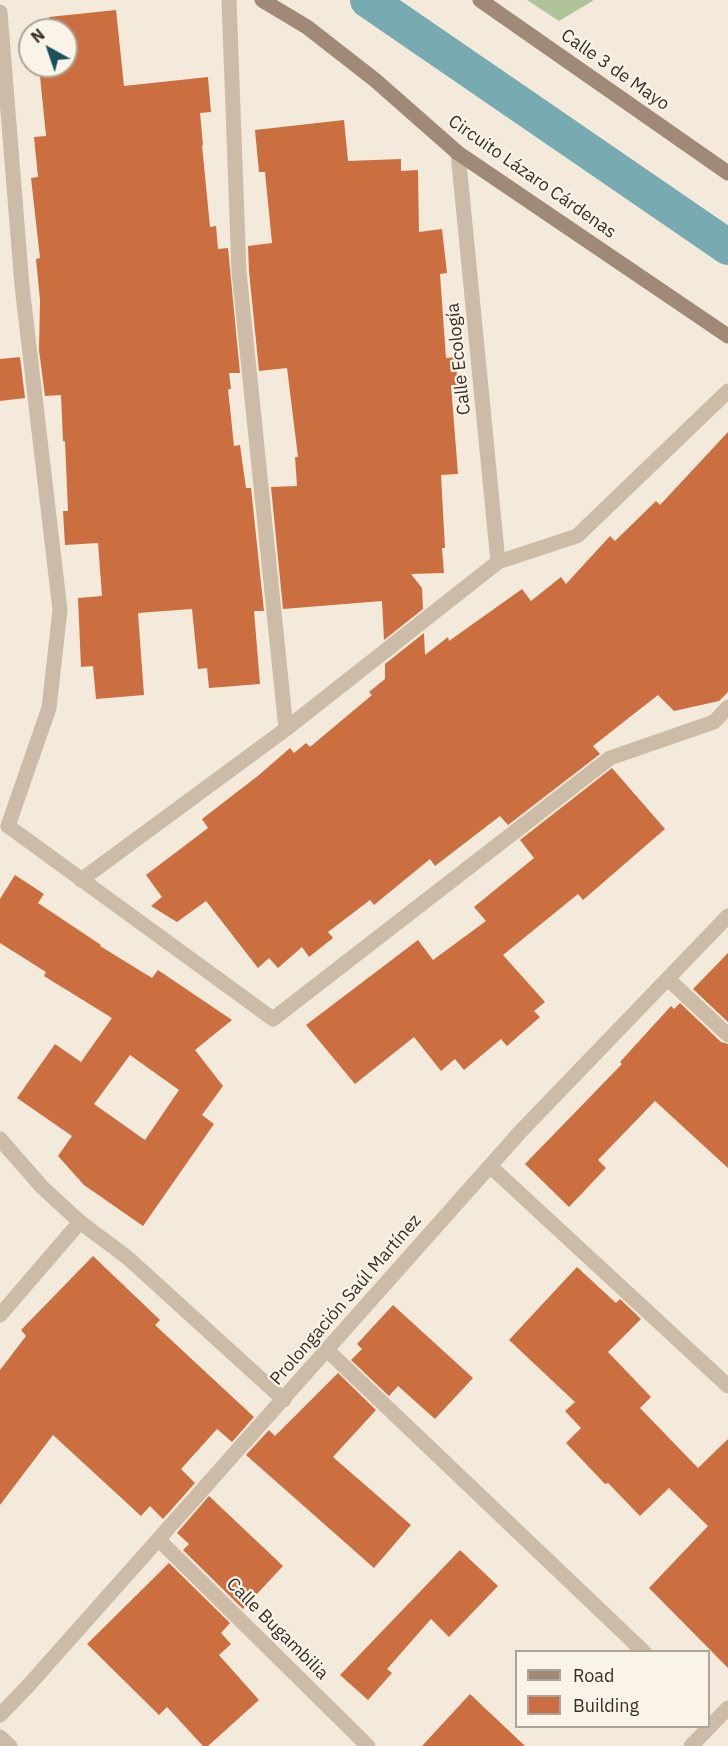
<!DOCTYPE html>
<meta charset="utf-8">
<style>
body{margin:0}
#map{position:relative;width:728px;height:1746px;overflow:hidden;background:#f3eadb;font-family:"IBM Plex Sans",sans-serif}
canvas{display:block}
.legend{position:absolute;left:515px;top:1650px;width:195px;height:78px;box-sizing:border-box;background:#faf3e8;border:2px solid #aca49b;margin:0;padding:8px 10px;list-style:none;font-size:18px;color:#382e27}
.legend li{display:flex;align-items:center;gap:12px;height:30px}
.legend b{width:30px;border:2px solid #aca49b}
.north{position:absolute;left:18px;top:18px;width:60px;height:60px;box-sizing:border-box;background:#faf3e8;border:2px solid #aca49b;border-radius:50%;rotate:320deg;font-size:16px;font-weight:700;line-height:24px;text-align:center;color:#382e27}
.north::after{content:'';display:block;margin:auto;width:21px;height:27px;background:#1b515b;clip-path:polygon(50% 0,100% 100%,50% 72%,0 100%)}
</style>
<div id="map">
<canvas width="728" height="1746"></canvas>
<ul class="legend">
<li><b style="height:8px;background:#a08a77"></b>Road</li>
<li><b style="height:16px;background:#cc6f40"></b>Building</li>
</ul>
<div class="north">N</div>
</div>
<script>
const ctx = document.querySelector('canvas').getContext('2d');
ctx.lineJoin = 'round';
function fillPath(path, color) { ctx.fillStyle = color; ctx.fill(path, 'evenodd'); }
function strokePath(path, color, width, dash) { ctx.strokeStyle = color; ctx.lineWidth = width; ctx.lineCap = dash ? 'butt' : 'round'; ctx.setLineDash(dash || []); ctx.stroke(path); }
function drawText(font, color, halo, rows, align = 'center') {
  ctx.font = font + ' "IBM Plex Sans",sans-serif'; ctx.lineWidth = 4.5; ctx.setLineDash([]); ctx.textBaseline = 'middle'; ctx.strokeStyle = halo; ctx.fillStyle = color; for (const [text, x, y, turn = 0] of rows) {
    ctx.save(); ctx.translate(x, y); ctx.rotate((+turn || 0) * Math.PI / 180); ctx.textAlign = isNaN(turn) ? turn : align; if (halo) ctx.strokeText(text, 0, 0); ctx.fillText(text, 0, 0); ctx.restore();
  }
}
fillPath(new Path2D(`
 M 527,0 L 594,0 L 559,21 Z`), '#b1c39a');
strokePath(new Path2D(`
 M 368,0 L 728,247`), '#78aab2', 36);
fillPath(new Path2D(`
 M 116,10 L 124,86 L 208,77 L 211,112 L 200,113 L 203,145 L 202,145 L 210,227 L 216,226 L 218,249 L 228,248 L 240,373 L 229,373 L 231,389 L 228,389 L 234,446 L 240,445 L 246,488 L 251,488 L 264,611 L 254,611 L 260,684 L 209,688 L 207,668 L 198,669 L 192,609 L 138,613 L 144,695 L 96,699 L 93,666 L 81,667 L 78,598 L 102,596 L 98,543 L 65,545 L 63,511 L 68,511 L 65,441 L 63,441 L 61,395 L 45,396 L 39,350 L 40,300 L 36,259 L 40,258 L 31,178 L 38,177 L 34,137 L 46,136 L 39,66 L 66,66 L 66,30 L 50,30 L 49,17 Z
 M 344,120 L 348,161 L 401,159 L 401,171 L 418,170 L 419,232 L 442,229 L 447,273 L 440,274 L 446,358 L 455,357 L 458,385 L 451,385 L 458,474 L 441,475 L 445,548 L 442,548 L 444,573 L 411,574 L 422,588 L 423,609 L 384,640 L 382,601 L 283,609 L 271,487 L 297,486 L 295,457 L 298,457 L 287,368 L 259,371 L 249,271 L 248,246 L 272,243 L 265,172 L 259,172 L 255,130 Z
 M 20,357 L 25,398 L 0,401 L 0,359 Z
 M 728,432 L 728,692 L 719,701 L 674,711 L 658,695 L 593,746 L 600,754 L 508,825 L 500,816 L 435,866 L 430,859 L 374,905 L 370,900 L 328,932 L 333,938 L 309,957 L 302,947 L 278,968 L 269,958 L 258,968 L 206,901 L 177,922 L 151,906 L 162,897 L 146,875 L 208,828 L 202,819 L 259,775 L 290,748 L 294,753 L 306,743 L 310,747 L 372,695 L 369,692 L 385,679 L 385,664 L 424,633 L 425,655 L 448,637 L 449,641 L 522,589 L 531,601 L 561,577 L 566,584 L 610,536 L 615,541 L 656,501 L 660,505 Z
 M 612,768 L 665,829 L 583,900 L 578,894 L 503,955 L 545,1002 L 534,1011 L 540,1017 L 507,1046 L 501,1039 L 464,1070 L 455,1059 L 441,1071 L 414,1037 L 355,1084 L 306,1025 L 418,940 L 433,960 L 486,921 L 474,907 L 534,858 L 520,840 Z
 M 15,875 L 44,894 L 38,903 L 101,945 L 100,946 L 152,978 L 158,970 L 232,1020 L 195,1050 L 223,1086 L 202,1115 L 214,1124 L 143,1226 L 84,1185 L 58,1156 L 72,1136 L 17,1098 L 55,1044 L 81,1062 L 112,1018 L 44,976 L 46,972 L 0,943 L 0,899 ZM 130,1055 L 179,1090 L 145,1140 L 94,1104 Z
 M 728,953 L 728,1022 L 693,989 Z
 M 680,1003 L 721,1042 L 728,1044 L 728,1168 L 655,1101 L 598,1160 L 606,1168 L 569,1207 L 525,1164 L 622,1064 L 620,1062 L 671,1006 L 674,1009 Z
 M 93,1256 L 160,1320 L 155,1325 L 254,1417 L 232,1442 L 217,1429 L 181,1469 L 195,1483 L 163,1519 L 150,1506 L 141,1516 L 53,1435 L 0,1505 L 0,1370 L 26,1336 L 21,1330 Z
 M 577,1267 L 616,1303 L 620,1299 L 641,1319 L 608,1352 L 651,1397 L 640,1408 L 698,1468 L 728,1439 L 728,1668 L 649,1588 L 708,1526 L 669,1488 L 640,1516 L 608,1483 L 605,1484 L 566,1443 L 581,1428 L 565,1411 L 575,1402 L 509,1340 Z
 M 393,1305 L 473,1378 L 435,1419 L 398,1386 L 389,1396 L 351,1360 L 362,1349 L 357,1344 Z
 M 338,1373 L 376,1410 L 333,1457 L 411,1525 L 374,1568 L 246,1455 L 269,1430 L 275,1436 Z
 M 209,1496 L 283,1566 L 243,1609 L 183,1550 L 189,1544 L 177,1533 Z
 M 460,1550 L 498,1586 L 449,1637 L 431,1619 L 387,1669 L 392,1673 L 368,1700 L 340,1675 Z
 M 169,1563 L 230,1623 L 221,1633 L 231,1644 L 219,1655 L 259,1700 L 208,1746 L 203,1746 L 167,1707 L 159,1715 L 87,1644 Z
 M 470,1694 L 525,1746 L 422,1746 Z`), '#cc6f40');
strokePath(new Path2D(`
 M 229,0 L 239,272 L 286,729
 M 0,12 L 22,286 L 60,610 L 49,708 L 8,826 L 273,1019 L 610,758 L 714,722 L 728,707
 M 458,153 L 498,562
 M 81,880 L 286,729 L 498,562 L 577,536 L 728,391
 M 668,979 L 728,1035
 M 0,1139 L 42,1187 L 80,1222 L 128,1258 L 284,1400
 M 490,1166 L 728,1386
 M 0,1315 L 80,1222
 M 327,1350 L 644,1652
 M 159,1540 L 368,1746
 M 0,1715 L 28,1686 L 521,1131 L 728,916
 M 0,1737 L 10,1746
 M 691,1746 L 728,1708`), '#ccbba6', 15);
strokePath(new Path2D(`
 M 262,0 L 307,27 L 375,80 L 458,153 L 728,336
 M 480,0 L 728,173`), '#a08a77', 15);
drawText('18px', '#382e27', '#faf3e8', [
 ["Calle 3 de Mayo",615,70,35],
 ["Circuito Lázaro Cárdenas",532,177,35],
 ["Calle Ecología",459,359,-96],
 ["Prolongación Saúl Martínez",346,1300,-49],
 ["Calle Bugambilia",277,1629,45]
]);
</script>
